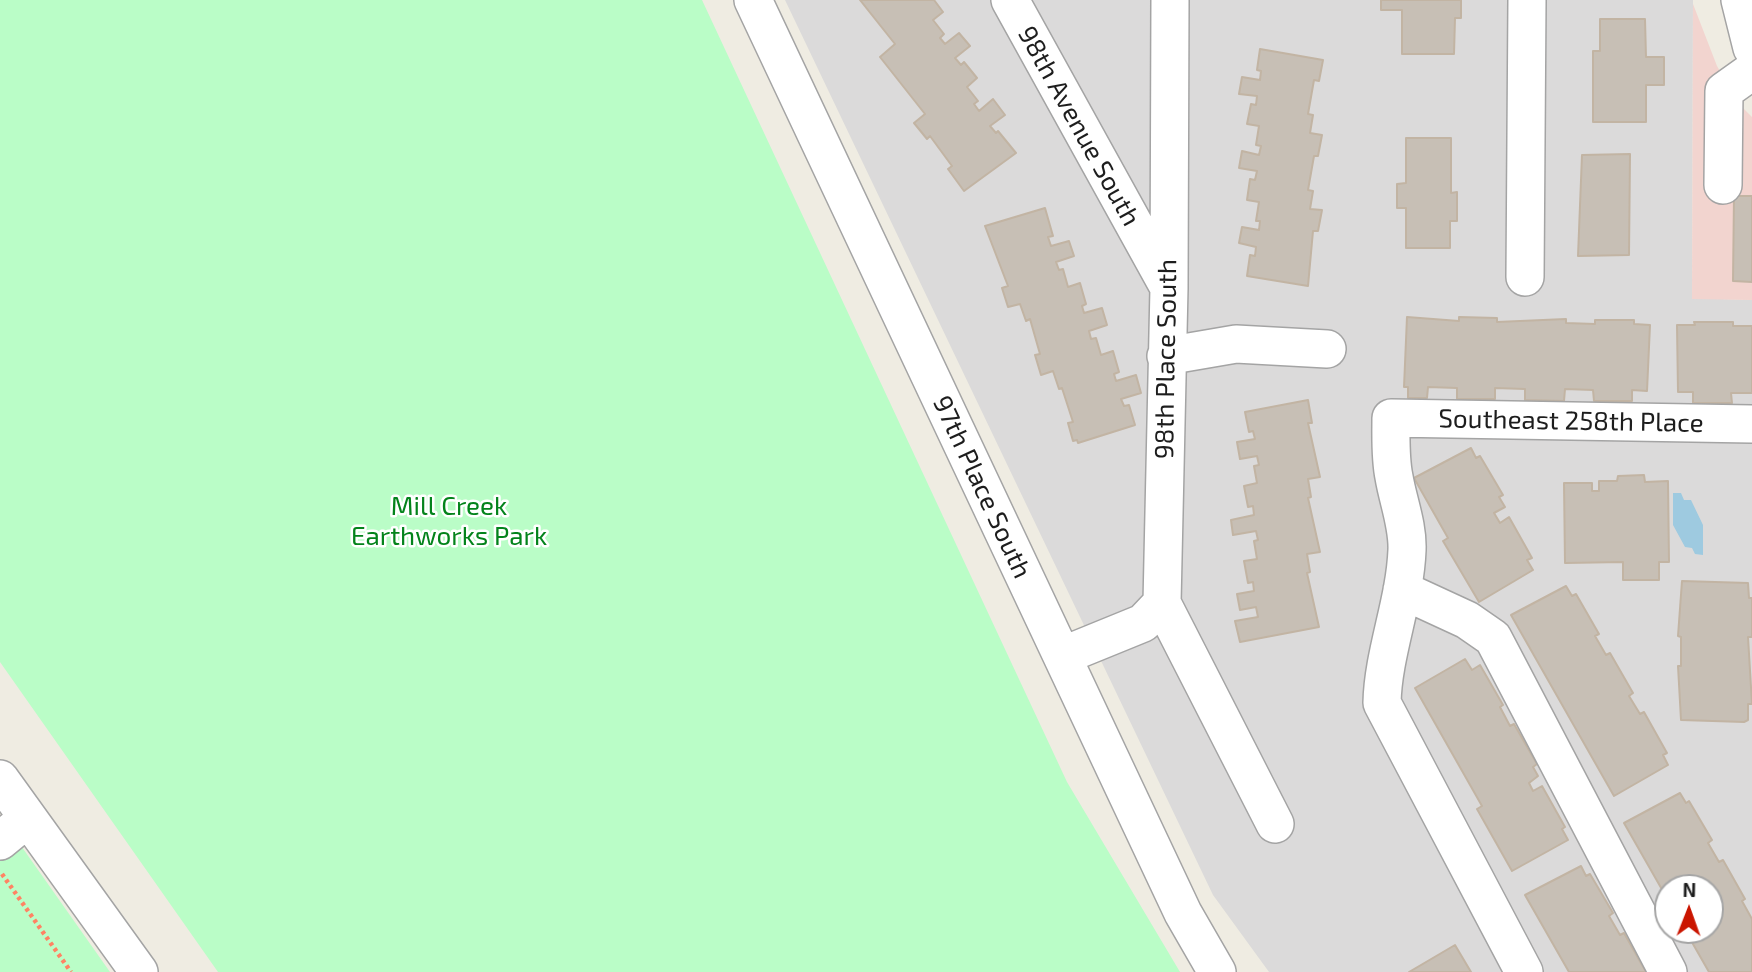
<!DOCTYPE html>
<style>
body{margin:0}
#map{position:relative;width:1752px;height:972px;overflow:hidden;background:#efece2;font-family:"Exo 2",sans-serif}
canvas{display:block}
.north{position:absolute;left:1654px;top:874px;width:70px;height:70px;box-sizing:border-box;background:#fff;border:2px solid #a5a5a5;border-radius:50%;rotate:1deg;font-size:19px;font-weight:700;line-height:28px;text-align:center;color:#1d1d1d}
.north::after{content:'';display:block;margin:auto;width:24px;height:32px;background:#ca1500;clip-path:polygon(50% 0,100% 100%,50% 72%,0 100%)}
</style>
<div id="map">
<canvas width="1752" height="972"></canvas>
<div class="north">N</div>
</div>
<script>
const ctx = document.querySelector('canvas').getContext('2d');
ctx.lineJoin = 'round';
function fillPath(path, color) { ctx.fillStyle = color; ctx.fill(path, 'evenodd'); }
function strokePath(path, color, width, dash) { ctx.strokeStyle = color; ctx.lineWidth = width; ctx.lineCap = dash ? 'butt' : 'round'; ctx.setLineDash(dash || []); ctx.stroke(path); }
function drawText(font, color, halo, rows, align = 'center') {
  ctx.font = font + ' "Exo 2",sans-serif'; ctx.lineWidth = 5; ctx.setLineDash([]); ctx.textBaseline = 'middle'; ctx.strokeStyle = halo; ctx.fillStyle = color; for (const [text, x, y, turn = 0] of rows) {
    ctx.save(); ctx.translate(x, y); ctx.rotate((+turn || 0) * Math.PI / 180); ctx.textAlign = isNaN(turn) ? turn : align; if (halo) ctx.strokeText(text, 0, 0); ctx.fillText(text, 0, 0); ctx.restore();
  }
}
fillPath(new Path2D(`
 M 785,0 L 1693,0 L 1692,298 L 1752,300 L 1752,972 L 1269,972 L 1213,895 ZM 1668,888 L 1710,888 L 1710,930 L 1668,930 Z`), '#dbdada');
fillPath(new Path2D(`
 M 1693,4 L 1717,66 L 1739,104 L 1752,117 L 1752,300 L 1692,299 Z`), '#f2d4cf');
fillPath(new Path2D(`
 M 0,0 L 702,0 L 1067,782 L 1180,972 L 218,972 L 0,662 Z
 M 0,816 L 110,972 L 0,972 Z`), '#bafdc7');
fillPath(new Path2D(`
 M 1673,493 L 1681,493 L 1684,500 L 1691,500 L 1703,525 L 1703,555 L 1695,554 L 1692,548 L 1685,547 L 1673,525 Z`), '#9ecae0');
const building = new Path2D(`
 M 860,0 L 934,0 L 943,12 L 933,20 L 944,34 L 940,38 L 945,44 L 959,33 L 970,46 L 955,58 L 961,65 L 964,62 L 977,78 L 967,87 L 978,101 L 974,104 L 979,111 L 993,99 L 1005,115 L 990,126 L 996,133 L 998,131 L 1016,153 L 964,191 L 948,169 L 952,166 L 930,136 L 927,139 L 914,123 L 925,114 L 880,57 L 895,44 Z
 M 1381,0 L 1461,0 L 1461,18 L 1455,18 L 1454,54 L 1402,54 L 1402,10 L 1381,10 Z
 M 1600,19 L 1645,19 L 1646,57 L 1664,57 L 1664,85 L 1646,85 L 1646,122 L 1593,122 L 1593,51 L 1600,51 Z
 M 1260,49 L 1323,60 L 1319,81 L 1314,80 L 1308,114 L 1313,115 L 1310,133 L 1322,135 L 1318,156 L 1314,156 L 1308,190 L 1313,191 L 1310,209 L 1322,210 L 1318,231 L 1313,231 L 1308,286 L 1247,276 L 1250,255 L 1255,256 L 1256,247 L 1239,243 L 1242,227 L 1259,230 L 1260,221 L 1256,221 L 1259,202 L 1247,200 L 1250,179 L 1255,180 L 1257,171 L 1239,168 L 1242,151 L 1259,155 L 1261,146 L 1256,145 L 1259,126 L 1247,124 L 1251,104 L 1256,105 L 1257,96 L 1239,94 L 1242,77 L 1260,80 L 1261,71 L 1257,70 Z
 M 1406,138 L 1451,138 L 1451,193 L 1457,192 L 1457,221 L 1450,221 L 1450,248 L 1406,248 L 1406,208 L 1397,208 L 1397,184 L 1406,183 Z
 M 1630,154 L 1629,255 L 1578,256 L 1582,155 Z
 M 1734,196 L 1752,196 L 1752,282 L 1733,281 Z
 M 1045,208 L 1053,236 L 1048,237 L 1051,246 L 1069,241 L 1074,256 L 1056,262 L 1059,270 L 1063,269 L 1068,287 L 1080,283 L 1086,304 L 1082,306 L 1084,313 L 1102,308 L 1107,325 L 1089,331 L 1091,339 L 1096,338 L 1101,355 L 1113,351 L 1119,372 L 1114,374 L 1116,381 L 1136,375 L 1141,393 L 1121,399 L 1124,406 L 1129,405 L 1135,425 L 1078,443 L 1077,440 L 1073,441 L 1068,423 L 1073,422 L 1062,388 L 1059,389 L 1053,371 L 1041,375 L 1035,355 L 1040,354 L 1030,319 L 1026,321 L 1020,304 L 1008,307 L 1002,288 L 1008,286 L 985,226 Z
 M 1407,317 L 1459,321 L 1459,317 L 1497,318 L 1497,322 L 1566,319 L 1566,323 L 1595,324 L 1595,320 L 1634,320 L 1634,324 L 1650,325 L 1647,391 L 1632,390 L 1632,401 L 1594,401 L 1593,390 L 1565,389 L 1564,401 L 1525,400 L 1525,389 L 1495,388 L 1495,399 L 1457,399 L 1457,388 L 1428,387 L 1427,398 L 1408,398 L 1408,387 L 1404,387 Z
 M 1694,322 L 1733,322 L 1733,326 L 1752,326 L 1752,393 L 1731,393 L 1732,403 L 1693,403 L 1693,392 L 1678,392 L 1677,325 L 1695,325 Z
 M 1308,400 L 1312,423 L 1308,423 L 1320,477 L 1308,479 L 1311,497 L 1308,498 L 1320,552 L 1307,554 L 1310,572 L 1307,573 L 1319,627 L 1240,642 L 1235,621 L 1258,617 L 1256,607 L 1240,610 L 1237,594 L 1254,591 L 1253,582 L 1248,583 L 1244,561 L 1257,559 L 1254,541 L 1258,540 L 1256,531 L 1233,535 L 1231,520 L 1254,515 L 1253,506 L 1248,507 L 1244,486 L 1257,483 L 1254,466 L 1259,465 L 1257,456 L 1240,459 L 1237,442 L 1255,439 L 1253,431 L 1249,432 L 1245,412 Z
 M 1471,448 L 1476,458 L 1480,456 L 1503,495 L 1499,497 L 1505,507 L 1494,513 L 1500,523 L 1509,517 L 1532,558 L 1527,560 L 1533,570 L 1479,602 L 1443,541 L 1448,538 L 1414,478 Z
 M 1644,475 L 1645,482 L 1668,481 L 1669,562 L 1659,562 L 1659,580 L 1623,580 L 1623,562 L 1565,563 L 1564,483 L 1592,483 L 1592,491 L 1599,491 L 1599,481 L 1617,481 L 1618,476 Z
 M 1682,581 L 1748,583 L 1749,598 L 1752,598 L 1752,637 L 1748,637 L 1752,704 L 1748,704 L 1748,720 L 1744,722 L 1681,720 L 1678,666 L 1681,666 L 1681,637 L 1678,636 Z
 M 1566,586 L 1572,596 L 1576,594 L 1599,634 L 1595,636 L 1606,655 L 1610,653 L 1633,693 L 1629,696 L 1640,714 L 1644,712 L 1667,753 L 1663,755 L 1668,765 L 1614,796 L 1511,615 Z
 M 1465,659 L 1472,670 L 1480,665 L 1503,705 L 1500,707 L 1510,726 L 1514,724 L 1537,764 L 1533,767 L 1538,776 L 1529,783 L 1533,791 L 1542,786 L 1565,827 L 1562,829 L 1568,840 L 1512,871 L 1477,809 L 1482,806 L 1415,688 Z
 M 1680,793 L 1686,803 L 1689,801 L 1712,840 L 1708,843 L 1719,862 L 1723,860 L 1745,899 L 1742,901 L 1752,919 L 1752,972 L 1709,972 L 1685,930 L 1710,930 L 1710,888 L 1668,888 L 1668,900 L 1624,823 Z
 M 1581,866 L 1586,876 L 1590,874 L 1613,913 L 1609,916 L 1620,935 L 1624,933 L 1646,972 L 1569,972 L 1525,895 Z
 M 1455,945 L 1471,972 L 1409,972 Z`);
fillPath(building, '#c7bfb5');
strokePath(building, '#c2b4a3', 2);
const minor = new Path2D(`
 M 753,0 L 1183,913 L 1217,972
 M 1010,0 L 1167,284
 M 1740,0 L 1752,48
 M 1723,185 L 1724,91 L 1752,71
 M 1525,277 L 1527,0
 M 1166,356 L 1236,344 L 1327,349
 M 1402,590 L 1467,620 L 1493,638 L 1668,972
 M 1162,603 L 1275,824
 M 1062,656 L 1143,623 L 1162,603 L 1169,288 L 1170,0
 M 0,779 L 139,972
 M 0,841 L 28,818
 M 1524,972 L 1382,703 C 1383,653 1405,602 1407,550 C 1408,525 1398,501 1394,477 C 1390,458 1391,437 1391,418 L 1752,424`);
strokePath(minor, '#a4a4a4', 40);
strokePath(new Path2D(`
 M 2,874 L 71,972`), '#ff8363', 4.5, [3.5, 3.5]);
strokePath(minor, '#fff', 37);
drawText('26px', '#1d1d1d', '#fff', [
 ["98th Avenue South",1079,126,61],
 ["98th Place South",1166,359,-89],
 ["Southeast 258th Place",1571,421,1],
 ["97th Place South",982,487,65]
]);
drawText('26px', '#03831b', '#fff', [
 ["Mill Creek",449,506],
 ["Earthworks Park",449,536]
]);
</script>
